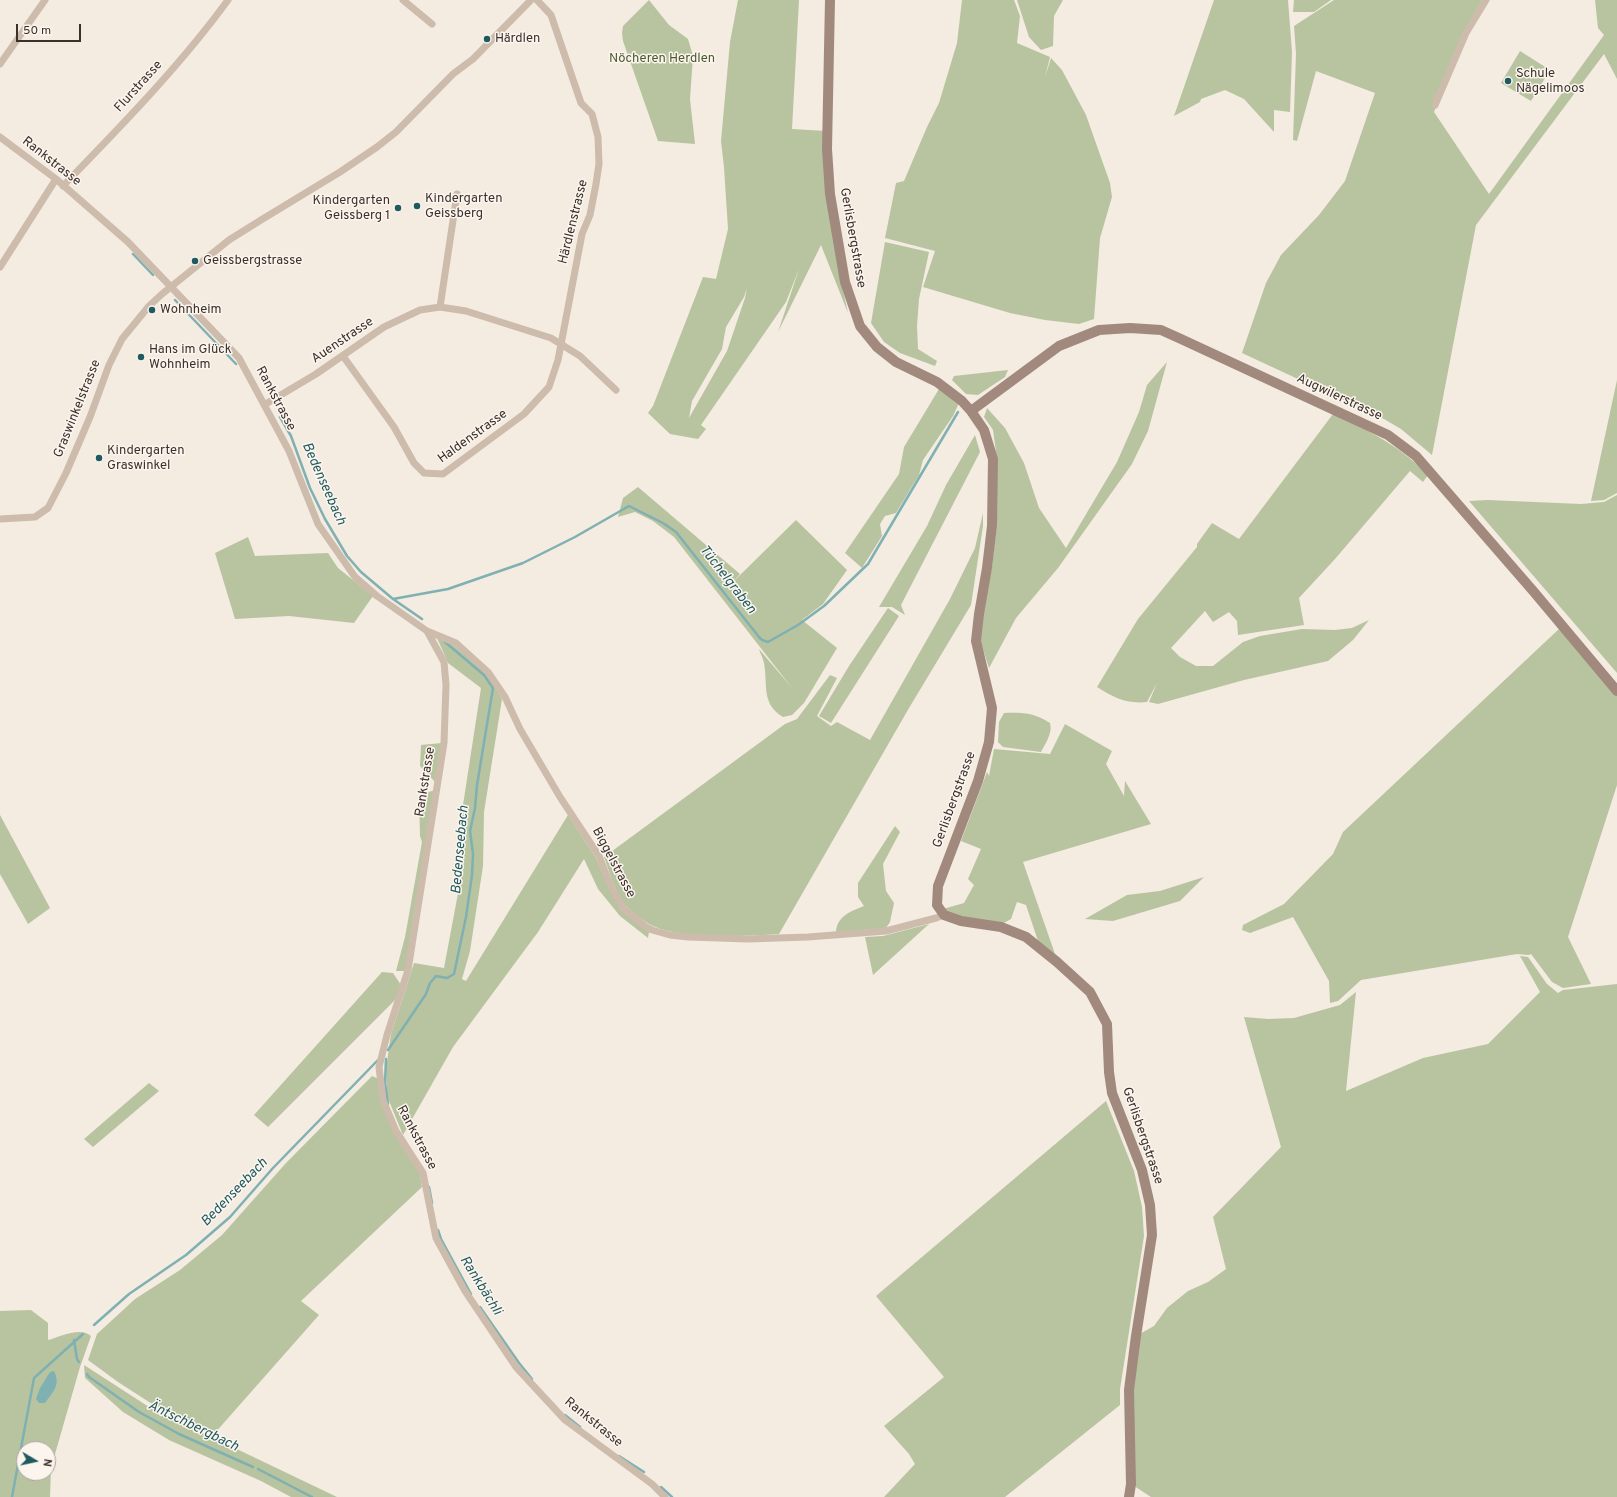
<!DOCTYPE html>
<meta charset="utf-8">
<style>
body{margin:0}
#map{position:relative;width:1617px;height:1497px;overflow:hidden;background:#f4ebe1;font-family:Overpass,sans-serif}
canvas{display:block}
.north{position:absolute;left:16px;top:1441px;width:40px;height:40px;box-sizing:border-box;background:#fbf5ee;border:1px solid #aea6a0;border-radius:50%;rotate:99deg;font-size:11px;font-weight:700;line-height:16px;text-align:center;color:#3b302b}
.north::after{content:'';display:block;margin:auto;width:14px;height:18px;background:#1f5a5e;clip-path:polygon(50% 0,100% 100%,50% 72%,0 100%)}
.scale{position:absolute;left:16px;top:24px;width:65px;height:18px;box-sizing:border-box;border:2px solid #3b302b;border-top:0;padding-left:5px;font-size:12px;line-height:14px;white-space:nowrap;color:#3b302b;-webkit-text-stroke:3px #fbf5ee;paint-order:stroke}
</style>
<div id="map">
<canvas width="1617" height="1497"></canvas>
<div class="north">N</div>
<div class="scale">50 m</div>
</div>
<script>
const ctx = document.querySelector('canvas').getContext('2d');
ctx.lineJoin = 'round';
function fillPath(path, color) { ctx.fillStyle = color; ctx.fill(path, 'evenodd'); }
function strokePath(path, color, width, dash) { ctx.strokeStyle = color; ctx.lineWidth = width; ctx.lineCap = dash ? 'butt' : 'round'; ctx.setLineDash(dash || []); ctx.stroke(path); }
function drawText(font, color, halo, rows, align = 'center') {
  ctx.font = font + ' Overpass,sans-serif'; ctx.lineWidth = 3; ctx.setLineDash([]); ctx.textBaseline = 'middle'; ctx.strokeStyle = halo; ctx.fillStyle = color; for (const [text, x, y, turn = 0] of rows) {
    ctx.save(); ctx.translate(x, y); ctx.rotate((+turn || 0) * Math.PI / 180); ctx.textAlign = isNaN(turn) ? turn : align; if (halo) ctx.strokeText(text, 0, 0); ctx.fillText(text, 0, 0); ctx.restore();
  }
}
fillPath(new Path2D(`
 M 649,0 L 669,25 L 688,39 L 693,56 L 690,99 L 695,144 L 658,141 L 623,41 L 622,33 L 623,26 Z
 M 738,0 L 799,0 L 792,129 L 826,131 L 841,281 L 848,313 L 821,245 L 778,332 L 799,269 L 786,302 L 701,425 L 706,429 L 698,439 L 670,434 L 648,413 L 653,406 L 703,277 L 716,279 L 728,229 L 724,167 L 721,141 L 730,42 ZM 747,288 L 745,298 L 727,351 L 689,418 L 692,401 L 722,349 L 726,327 L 744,297 Z
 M 962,0 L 1014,0 L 1020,16 L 1017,43 L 1050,57 L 1045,77 L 1051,58 L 1062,70 L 1086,115 L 1110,183 L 1112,197 L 1100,238 L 1094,319 L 1079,324 L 1045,320 L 1010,313 L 923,287 L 935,251 L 885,238 L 896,183 L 904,181 L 927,127 L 939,103 L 957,43 Z
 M 1017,0 L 1063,0 L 1054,16 L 1053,46 L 1041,50 L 1029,37 Z
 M 1214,0 L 1288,0 L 1292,52 L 1290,112 L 1274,110 L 1274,132 L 1244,99 L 1225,90 L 1201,99 L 1200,102 L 1174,116 Z
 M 1294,0 L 1331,0 L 1314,12 L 1293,12 Z
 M 1334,0 L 1482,0 L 1465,31 L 1434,112 L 1489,194 L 1604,35 L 1598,28 L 1595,0 L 1617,0 L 1617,79 L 1604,54 L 1476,225 L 1432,455 L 1401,429 L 1384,419 L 1242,353 L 1266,283 L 1281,255 L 1319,215 L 1345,181 L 1375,93 L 1316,71 L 1297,141 L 1293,140 L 1296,54 L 1294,26 Z
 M 1520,51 L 1550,70 L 1531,101 L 1501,83 Z
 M 885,242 L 929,252 L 919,299 L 917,326 L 918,349 L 937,361 L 935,366 L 900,353 L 884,342 L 871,323 Z
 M 1167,362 L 1148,431 L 1132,464 L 1058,568 L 1016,618 L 989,668 L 980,640 L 983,611 L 992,567 L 997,524 L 997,459 L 993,430 L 984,417 L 987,408 L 1005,428 L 1024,463 L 1039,508 L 1066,548 L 1117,462 L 1139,412 L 1147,385 Z
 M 1008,370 L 1005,377 L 978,395 L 966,394 L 952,380 L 954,376 Z
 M 1617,380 L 1617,493 L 1604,500 L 1591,501 Z
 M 939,389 L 959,403 L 953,416 L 923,460 L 919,475 L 896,513 L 885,516 L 880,524 L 882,536 L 862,568 L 845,553 L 899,474 L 904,447 Z
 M 1333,414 C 1370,431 1400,446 1428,475 L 1423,482 L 1410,471 L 1335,559 L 1299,598 L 1304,625 L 1238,635 L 1237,621 L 1229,612 L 1213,622 L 1205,611 L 1171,648 L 1180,657 L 1196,666 L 1213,666 L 1243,642 L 1260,636 L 1302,629 L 1335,630 L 1352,628 L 1369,620 L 1353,640 L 1328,661 L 1244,680 L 1158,704 L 1149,702 L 1157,683 L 1147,702 C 1125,704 1115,698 1097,687 L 1138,619 L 1197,547 L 1197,544 L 1212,523 L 1239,539 Z
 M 975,435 L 980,452 L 901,605 L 905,615 L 892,607 L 879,607 L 927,526 L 946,485 Z
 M 638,487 L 740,574 L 733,582 L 796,520 L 847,570 L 823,604 L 802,620 L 837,648 L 804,703 L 792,715 L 783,717 C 761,704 768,685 764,663 C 763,658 760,653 759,649 L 792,688 L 674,537 L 653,521 L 635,512 L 618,517 L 623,498 Z
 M 1617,495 L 1617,673 L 1469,501 L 1488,500 L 1581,504 L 1604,502 Z
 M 983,513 L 983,526 L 971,605 L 909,708 L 779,934 C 745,936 679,940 649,924 C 642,920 633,912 627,907 C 615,894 610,873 604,857 L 785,724 L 797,719 L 830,675 L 837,678 L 817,716 L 831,726 L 837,722 L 870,740 L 950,599 L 975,548 Z
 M 248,537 L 255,556 L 328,553 L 338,568 L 373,596 L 354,623 L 289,616 L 235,619 L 215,553 Z
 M 888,608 L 899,616 L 831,723 L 819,716 L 849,666 Z
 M 1560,628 L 1617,695 L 1617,785 L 1568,937 L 1591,984 L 1563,988 L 1552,982 L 1531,954 L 1529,955 L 1517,954 L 1361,980 L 1338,1001 L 1330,1003 L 1329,981 L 1293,917 L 1250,933 L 1242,930 L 1243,925 L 1284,904 L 1333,854 L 1343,832 Z
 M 437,638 L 453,645 L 486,673 L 502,699 L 484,812 L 483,866 L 470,951 L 462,979 L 466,981 L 568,815 L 596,858 L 610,890 L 649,932 L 648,938 L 620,916 L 598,889 L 584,859 L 538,932 L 453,1047 L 403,1135 L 387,1096 L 386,1069 L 391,1034 L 414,963 L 444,968 L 459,888 L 459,831 L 481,688 L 448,663 Z
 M 1004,713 C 1022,712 1035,713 1050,723 C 1053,733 1045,744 1041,752 L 1003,747 L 998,742 L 999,722 Z
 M 1065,724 L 1112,751 L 1106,764 L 1124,796 L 1125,781 L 1151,824 L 1023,862 L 1055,954 L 1038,941 L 1026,905 L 1017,902 L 1011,919 L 1002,924 L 962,919 L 943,909 L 964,903 L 974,885 L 968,879 L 981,849 L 961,841 L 987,772 L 989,776 L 994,749 L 1050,754 Z
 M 442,743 L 436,783 L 420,766 L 421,745 Z
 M 435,790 L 406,971 L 396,971 L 405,937 L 422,842 L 420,836 L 419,795 Z
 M 0,815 L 50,908 L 28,924 L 0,874 Z
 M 895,826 L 900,832 L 883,864 L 886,891 L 894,903 L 890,922 L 886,928 L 836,932 C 837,916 851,911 864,906 L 858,897 L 858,883 Z
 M 1204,877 L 1180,901 L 1113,921 L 1085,919 L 1127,895 L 1160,891 Z
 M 929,924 L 873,975 L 865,937 L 883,936 Z
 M 1520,956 L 1528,957 L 1547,984 L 1558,993 L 1563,990 L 1617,984 L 1617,1497 L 1151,1497 L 1131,1484 L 1129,1431 L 1136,1336 L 1154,1326 L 1167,1308 L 1188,1291 L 1208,1282 L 1226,1269 L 1213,1217 L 1281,1147 L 1244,1017 L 1268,1019 L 1294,1018 L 1340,1005 L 1356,992 L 1346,1091 L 1423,1058 L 1488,1044 L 1540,992 Z
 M 382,972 L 393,973 L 401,985 L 396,999 L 268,1127 L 254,1115 Z
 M 372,1076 L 379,1079 L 381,1101 L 420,1174 L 422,1187 L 301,1301 L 319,1315 L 214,1434 L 149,1402 L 118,1382 L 88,1360 L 97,1334 L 135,1299 L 180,1270 L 222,1235 L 286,1163 Z
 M 149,1083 L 159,1091 L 93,1147 L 84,1139 Z
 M 1106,1101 L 1134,1171 L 1142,1207 L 1144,1236 L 1120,1389 L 1120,1405 L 1005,1497 L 884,1497 L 915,1464 L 909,1454 L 884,1426 L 944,1377 L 876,1296 Z
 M 31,1310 L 48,1323 L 48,1340 C 59,1337 81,1326 91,1336 L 80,1367 L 51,1468 L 50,1497 L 0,1497 L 0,1311 ZM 24,1449 L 48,1449 L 48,1473 L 24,1473 Z
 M 84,1365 L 149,1407 L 337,1497 L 291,1497 L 261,1481 L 169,1440 L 123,1412 L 85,1378 Z`), '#b8c4a0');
fillPath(new Path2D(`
 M 54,1371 C 61,1385 53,1392 45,1403 L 39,1403 L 36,1399 L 40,1388 L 50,1372 Z`), '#7fb0b2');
strokePath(new Path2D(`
 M 133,254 L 153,275
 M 175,300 L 236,364
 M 280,417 L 291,436 L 310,488 L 325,519 L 347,556 L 361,572 L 393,599 L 422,619
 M 393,599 L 448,589 L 523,563 L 575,537 L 629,506 L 663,523 L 676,532 L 759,637 L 762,640 L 768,642 L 798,625 L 824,606 L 868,564 L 958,412
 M 388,1050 L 426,994 L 430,983 L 436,976 L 447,978 L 454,974 L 466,917 L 472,875 L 473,854 L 470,831 L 475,808 L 477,785 L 493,688 L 484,675 L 445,642
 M 386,1059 L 385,1083 L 388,1104
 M 429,1187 L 432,1203
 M 438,1230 L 441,1239 L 471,1294
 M 480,1307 L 519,1363 L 532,1379
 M 94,1325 L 129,1294 L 186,1255 L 230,1217 L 273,1168 L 378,1060
 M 74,1340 L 77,1359 L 79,1362
 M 87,1374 L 89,1377 L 139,1412 L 179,1434 L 253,1467
 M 565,1415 L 580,1427
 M 619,1456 L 644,1472
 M 258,1469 L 312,1497
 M 661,1487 L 672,1497
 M 12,1497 L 34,1378 L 83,1334`), '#7fb0b2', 2.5);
strokePath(new Path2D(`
 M 403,0 L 432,24
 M 0,64 L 45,0
 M 1435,105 L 1466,33 L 1486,0
 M 0,137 L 56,179 L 128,242 L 239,358 L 289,451 L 318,524 L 355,577 L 377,596 L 427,631 L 444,662 L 446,685 L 444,743 L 408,970 L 387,1035 L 379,1067 L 383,1100 L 396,1131 L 423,1173 L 436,1238 L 465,1291 L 516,1367 L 565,1420 L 652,1484 L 665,1497
 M 63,186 C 120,127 180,66 228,0
 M 0,267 L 56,179
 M 440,307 L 457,194
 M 343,356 L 394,427 L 414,463 L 424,473 L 443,474 L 524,414 L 549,387 L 558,360 L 582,234 L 590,215 L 596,184 L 599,164 L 598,137 L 592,114 L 581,103 L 551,15 L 537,0
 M 264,405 L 316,374 L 384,327 L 420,310 L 440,307 L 466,311 L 551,338 L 580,356 L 616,390
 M 0,519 L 35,517 L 48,508 L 66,473 L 90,417 L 109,365 L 122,339 L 149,306 L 162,294 L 229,240 L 261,220 L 340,172 L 377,147 L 396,132 L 453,74 L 473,59 L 531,0
 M 427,631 L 456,643 L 488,672 L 505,697 L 520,729 L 560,797 L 599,856 L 612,889 L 624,909 L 646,927 L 652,930 L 670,935 L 688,937 L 748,939 L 808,937 L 886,931 L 936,918 L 944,915`), '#cdbbac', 7);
strokePath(new Path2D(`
 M 830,0 L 827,149 L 830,194 L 845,282 L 860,326 L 877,347 L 896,362 L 937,382 L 962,401 L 971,411 L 984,430 L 993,459 L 992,526 L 987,568 L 979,614 L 976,641 L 992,708 L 989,742 L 978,781 L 938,886 L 937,905 L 944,915 L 961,921 L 1001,927 L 1026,937 L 1057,962 L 1090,992 L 1107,1024 L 1109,1072 L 1112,1093 L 1142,1170 L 1150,1205 L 1152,1235 L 1136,1336 L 1129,1390 L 1131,1484 L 1129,1497
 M 971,411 L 1059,346 L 1099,330 L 1130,328 L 1161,330 L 1181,339 L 1388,435 L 1416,456 L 1534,592 L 1617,691`), '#a18a7d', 10);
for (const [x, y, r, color] of [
 [487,39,4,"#1f5a5e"],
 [1508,81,4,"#1f5a5e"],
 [417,206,4,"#1f5a5e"],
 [398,208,4,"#1f5a5e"],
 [195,261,4,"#1f5a5e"],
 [152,310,4,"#1f5a5e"],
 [141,357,4,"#1f5a5e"],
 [99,458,4,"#1f5a5e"]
]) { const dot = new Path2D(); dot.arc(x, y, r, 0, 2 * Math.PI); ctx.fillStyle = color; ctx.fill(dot); strokePath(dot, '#fbf5ee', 1.5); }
drawText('13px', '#3b302b', '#fbf5ee', [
 ["Härdlen",495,39],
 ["Schule",1516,74],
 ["Nägelimoos",1516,89],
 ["Kindergarten",425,199],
 ["Geissberg",425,214],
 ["Kindergarten",390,201,"right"],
 ["Geissberg 1",390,216,"right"],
 ["Geissbergstrasse",203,261],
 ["Wohnheim",160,310],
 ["Hans im Glück",149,350],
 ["Wohnheim",149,365],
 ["Kindergarten",107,451],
 ["Graswinkel",107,466]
], 'left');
drawText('13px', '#4a5a2e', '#fbf5ee', [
 ["Nöcheren Herdlen",662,59]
]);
drawText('13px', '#3b302b', '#fbf5ee', [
 ["Flurstrasse",139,87,-48],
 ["Rankstrasse",51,162,38],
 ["Härdlenstrasse",574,222,-76],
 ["Gerlisbergstrasse",852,238,80],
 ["Auenstrasse",343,341,-34],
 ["Augwilerstrasse",1339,398,25],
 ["Rankstrasse",275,399,62],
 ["Graswinkelstrasse",78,409,-68],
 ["Haldenstrasse",473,437,-36],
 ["Rankstrasse",426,782,-81],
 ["Gerlisbergstrasse",955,800,-70],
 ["Biggelstrasse",613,863,62],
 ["Gerlisbergstrasse",1142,1136,71],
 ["Rankstrasse",416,1138,62],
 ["Rankstrasse",593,1423,39]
]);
drawText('italic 14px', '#1f5a5e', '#fbf5ee', [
 ["Bedenseebach",323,484,66],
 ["Tüchelgraben",727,580,52],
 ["Bedenseebach",461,850,-85],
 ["Bedenseebach",235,1193,-46],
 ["Rankbächli",480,1286,58],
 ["Äntschbergbach",193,1427,26]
]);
</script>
